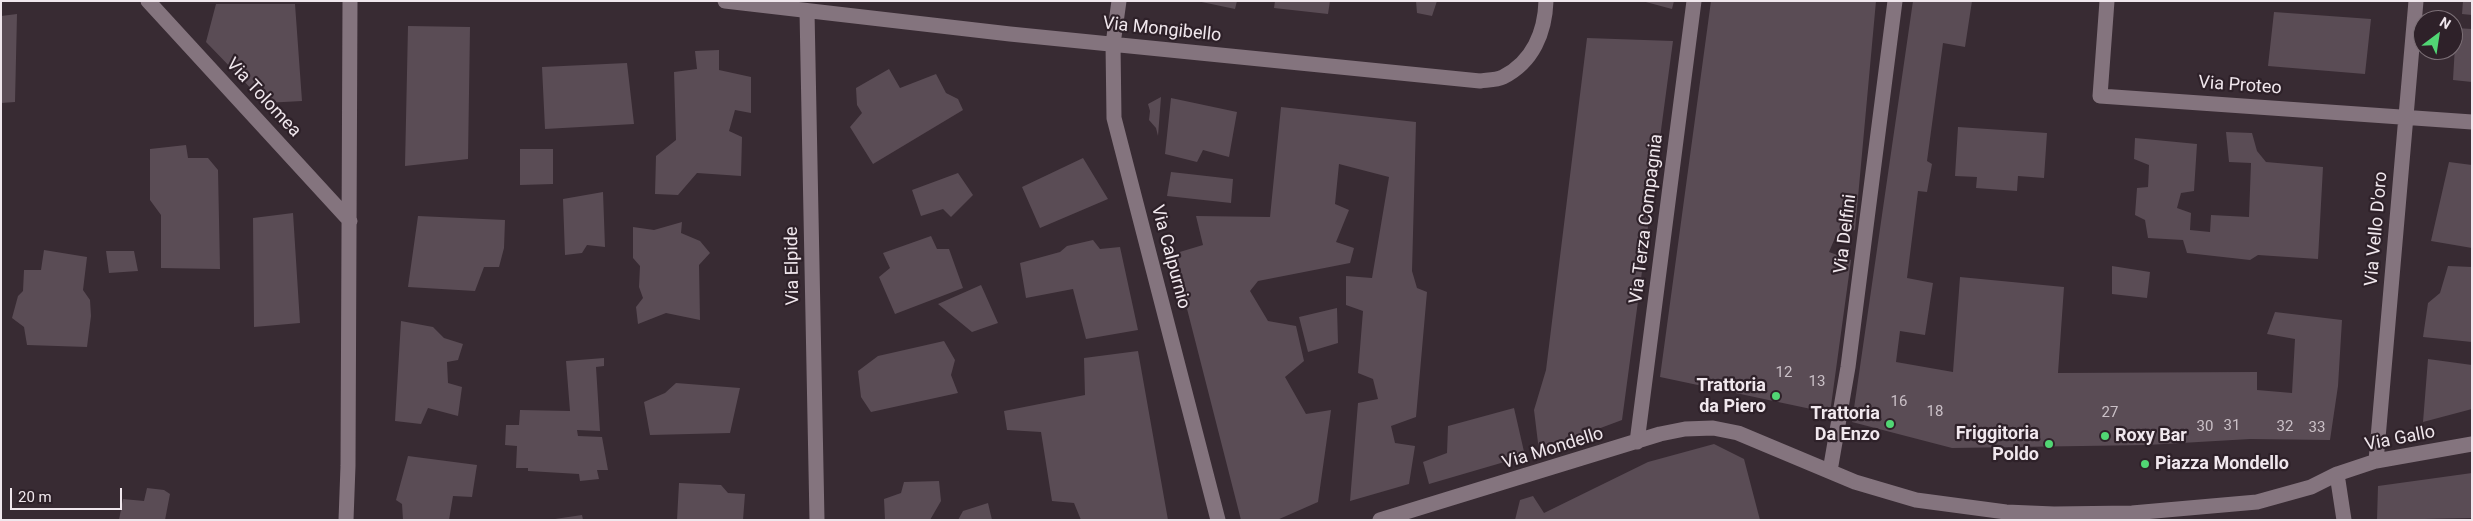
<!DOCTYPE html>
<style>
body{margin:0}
#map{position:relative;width:2473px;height:521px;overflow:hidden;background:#382b33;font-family:Roboto,sans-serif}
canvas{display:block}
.frame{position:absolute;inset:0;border:2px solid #f0e7ed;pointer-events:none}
.north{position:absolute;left:2413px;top:10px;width:50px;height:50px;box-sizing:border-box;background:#2e2129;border:1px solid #7c7077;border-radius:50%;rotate:31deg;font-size:14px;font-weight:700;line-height:20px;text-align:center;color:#f0e7ed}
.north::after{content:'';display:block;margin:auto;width:18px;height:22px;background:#51d674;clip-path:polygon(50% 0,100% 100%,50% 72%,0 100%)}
.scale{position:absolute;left:10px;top:488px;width:112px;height:22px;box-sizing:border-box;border:2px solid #f0e7ed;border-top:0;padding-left:6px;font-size:15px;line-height:18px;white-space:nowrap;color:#f0e7ed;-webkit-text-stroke:4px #2e2129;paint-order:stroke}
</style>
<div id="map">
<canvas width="2473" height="521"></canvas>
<div class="frame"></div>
<div class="north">N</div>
<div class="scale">20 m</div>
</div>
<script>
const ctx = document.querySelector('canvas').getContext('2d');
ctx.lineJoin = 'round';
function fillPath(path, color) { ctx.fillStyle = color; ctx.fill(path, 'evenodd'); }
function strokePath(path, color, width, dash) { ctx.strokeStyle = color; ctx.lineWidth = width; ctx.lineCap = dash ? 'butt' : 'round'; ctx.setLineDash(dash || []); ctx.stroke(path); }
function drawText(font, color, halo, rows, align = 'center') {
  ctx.font = font + ' Roboto,sans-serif'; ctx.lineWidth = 4.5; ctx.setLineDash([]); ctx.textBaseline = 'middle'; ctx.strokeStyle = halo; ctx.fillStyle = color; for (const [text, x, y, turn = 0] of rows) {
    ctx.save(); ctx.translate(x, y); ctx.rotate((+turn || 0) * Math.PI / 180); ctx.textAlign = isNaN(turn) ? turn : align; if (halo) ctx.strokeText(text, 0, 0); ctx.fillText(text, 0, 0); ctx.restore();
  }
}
fillPath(new Path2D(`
 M 1197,1 L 1237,1 L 1235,9 Z
 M 1275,1 L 1330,1 L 1328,14 L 1274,8 Z
 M 1416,1 L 1437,1 L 1432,16 L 1417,13 Z
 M 1642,1 L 1674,1 L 1672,9 Z
 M 1711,1 L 1876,1 L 1855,230 L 1837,233 L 1829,252 L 1851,260 L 1830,413 L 1660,377 Z
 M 1913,1 L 1972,1 L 1965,47 L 1943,43 L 1927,161 L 1932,164 L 1927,192 L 1918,191 L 1907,278 L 1933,283 L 1925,335 L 1900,331 L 1896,362 L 1953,372 L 1960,277 L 2064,287 L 2058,373 L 2257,372 L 2257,390 L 2292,393 L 2295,339 L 2267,334 L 2275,312 L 2342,320 L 2338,386 L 2330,440 L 2250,439 L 2147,445 L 1952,448 L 1852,422 Z
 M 2463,1 L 2472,1 L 2472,15 L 2462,14 Z
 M 216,4 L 295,4 L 302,101 L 265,103 L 206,42 Z
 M 2274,12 L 2371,19 L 2365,74 L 2268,66 Z
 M 17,14 L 15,102 L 1,103 L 1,16 Z
 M 408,26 L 470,27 L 468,159 L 405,166 Z
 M 2456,28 L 2472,29 L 2472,82 L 2453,80 Z
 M 1587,38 L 1673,41 L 1622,420 L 1539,451 L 1534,410 L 1546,370 Z
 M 719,50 L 719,70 L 751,77 L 751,113 L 735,110 L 729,131 L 742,137 L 741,176 L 697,173 L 678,195 L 655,194 L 656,156 L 676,140 L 674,72 L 697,69 L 695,51 Z
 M 627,63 L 634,124 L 545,129 L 542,67 Z
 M 889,69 L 900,88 L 936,74 L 946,93 L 958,99 L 963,110 L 873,164 L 850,127 L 862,113 L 857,105 L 856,88 Z
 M 1161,97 L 1158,136 L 1156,128 L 1149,120 L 1150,111 L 1148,104 Z
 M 1171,98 L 1237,112 L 1229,157 L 1203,150 L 1197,162 L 1165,154 Z
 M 1281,107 L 1416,122 L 1412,271 L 1417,288 L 1427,292 L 1416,417 L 1391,426 L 1395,443 L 1415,446 L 1409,484 L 1350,501 L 1358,403 L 1378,399 L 1373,379 L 1358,373 L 1363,311 L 1346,305 L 1346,276 L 1372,278 L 1389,177 L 1339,164 L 1335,204 L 1349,210 L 1336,242 L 1354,248 L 1350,263 L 1258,281 L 1250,291 L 1268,321 L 1296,326 L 1304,361 L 1285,377 L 1306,414 L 1331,410 L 1318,502 L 1277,520 L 1241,520 L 1173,254 L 1203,245 L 1196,216 L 1270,217 Z
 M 1958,127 L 2047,133 L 2044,178 L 2018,176 L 2017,191 L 1976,188 L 1977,177 L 1955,176 Z
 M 2226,132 L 2252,133 L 2257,151 L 2266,162 L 2323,167 L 2318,259 L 2258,255 L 2250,260 L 2187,253 L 2183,240 L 2148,238 L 2145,220 L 2135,215 L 2137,188 L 2148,187 L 2149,165 L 2134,159 L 2135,138 L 2197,144 L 2194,191 L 2181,193 L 2177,208 L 2191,213 L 2190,230 L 2210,232 L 2211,215 L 2249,217 L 2251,163 L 2229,162 Z
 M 186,145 L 188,158 L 208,158 L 218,170 L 220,269 L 161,268 L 161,215 L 150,200 L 150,149 Z
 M 520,149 L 553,149 L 553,184 L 520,185 Z
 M 1083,158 L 1108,199 L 1040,228 L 1022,187 Z
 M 2449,162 L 2472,165 L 2472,248 L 2431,241 Z
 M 1171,172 L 1233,179 L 1231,203 L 1167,196 Z
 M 958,173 L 973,195 L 951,217 L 943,209 L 921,216 L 912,190 Z
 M 603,192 L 605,247 L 587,245 L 582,253 L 565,255 L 563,199 Z
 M 293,213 L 300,323 L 254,327 L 253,218 Z
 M 418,216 L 505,220 L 504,248 L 499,267 L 484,267 L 475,291 L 408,287 Z
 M 682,222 L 681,233 L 700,241 L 710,253 L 699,265 L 700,320 L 666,313 L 638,324 L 636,307 L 643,298 L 639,287 L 640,266 L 633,258 L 633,227 L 654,230 Z
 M 931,236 L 937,249 L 949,249 L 963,288 L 895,314 L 879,277 L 890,268 L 883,253 Z
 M 1093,240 L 1100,249 L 1120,247 L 1138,330 L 1086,339 L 1073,289 L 1026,298 L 1020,263 L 1060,252 L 1067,246 Z
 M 44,250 L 87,257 L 83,290 L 90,300 L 91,316 L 87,347 L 27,345 L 24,327 L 12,318 L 18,296 L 23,291 L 24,270 L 41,270 Z
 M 106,251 L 134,251 L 138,271 L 109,273 Z
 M 2112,266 L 2150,272 L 2147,298 L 2112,294 Z
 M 2448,266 L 2472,267 L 2472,342 L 2423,337 L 2428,303 L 2440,293 Z
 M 981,285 L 998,323 L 972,332 L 938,304 Z
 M 1337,308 L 1338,343 L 1308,352 L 1299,317 Z
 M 401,321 L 433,327 L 444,338 L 463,344 L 458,360 L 447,362 L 448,383 L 462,387 L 458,416 L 428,408 L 421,424 L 395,421 Z
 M 944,341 L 955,360 L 951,375 L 958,393 L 871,412 L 861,397 L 858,371 L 878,356 Z
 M 1138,351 L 1168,520 L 1081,520 L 1074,503 L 1052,501 L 1041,432 L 1007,430 L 1004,411 L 1085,395 L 1084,358 Z
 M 604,358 L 604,366 L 596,367 L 600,431 L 577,430 L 578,436 L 602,437 L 608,470 L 597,470 L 599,479 L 580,481 L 579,474 L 528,471 L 528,468 L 516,468 L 517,446 L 505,445 L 506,425 L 519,425 L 520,410 L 570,411 L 566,361 Z
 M 2428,359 L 2472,365 L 2472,409 L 2423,422 Z
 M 676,383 L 740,388 L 730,433 L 650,435 L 644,402 L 665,393 Z
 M 1514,408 L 1525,456 L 1429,484 L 1423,462 L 1447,453 L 1448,426 Z
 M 1714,444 L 1744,459 L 1760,520 L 1515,520 L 1520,500 L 1533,496 L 1544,513 L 1648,462 Z
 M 408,456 L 477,465 L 472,497 L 453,496 L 449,520 L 403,520 L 402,504 L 396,500 Z
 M 2472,473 L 2472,518 L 2377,520 L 2378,486 Z
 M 939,481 L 941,501 L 930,520 L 885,520 L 884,499 L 901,493 L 904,482 Z
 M 679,483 L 721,485 L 728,493 L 745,494 L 743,520 L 677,520 Z
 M 147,488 L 164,490 L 170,494 L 165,520 L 119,520 L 123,499 L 144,501 Z
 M 988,503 L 992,520 L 958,520 L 963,511 Z
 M 582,515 L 583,520 L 555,520 L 555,519 Z`), '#5a4c55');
strokePath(new Path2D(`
 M 148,1 L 350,221
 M 725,1 L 1010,34 L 1480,81 C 1487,80 1497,80 1503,77 C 1533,62 1545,32 1546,1
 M 1119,1 L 1113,44 L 1114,118 L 1218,520
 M 2107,1 L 2100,96 L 2472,122
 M 807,11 L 817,520
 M 1637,442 L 1694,1
 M 2376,461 L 2416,1
 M 1830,471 L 1848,367 L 1895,1
 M 2337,474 L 2344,520
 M 346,520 L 348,466 L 350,1
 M 1380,520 L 1660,434 L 1685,429 L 1713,428 L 1738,433 L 1855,482 L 1916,500 L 2006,512 L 2054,514 L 2132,513 L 2257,502 L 2311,487 L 2337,474 L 2376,461 L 2472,444`), '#84747e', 15);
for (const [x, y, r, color] of [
 [1776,396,5,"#51d674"],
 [1890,424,5,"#51d674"],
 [2105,436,5,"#51d674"],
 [2049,444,5,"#51d674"],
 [2145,464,5,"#51d674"]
]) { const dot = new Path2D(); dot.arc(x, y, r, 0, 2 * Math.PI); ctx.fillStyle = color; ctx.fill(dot); strokePath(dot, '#2e2129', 2); }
drawText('15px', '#cac0c7', null, [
 ["12",1784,373],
 ["13",1817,382],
 ["16",1899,402],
 ["18",1935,412],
 ["27",2110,413],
 ["31",2232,426],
 ["30",2205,427],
 ["32",2285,427],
 ["33",2317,428]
]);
drawText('18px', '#f0e7ed', '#2e2129', [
 ["Via Mongibello",1162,30,6],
 ["Via Proteo",2240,86,4],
 ["Via Tolomea",263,98,47],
 ["Via Terza Compagnia",1647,219,-83],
 ["Via Vello D'oro",2377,229,-85],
 ["Via Delfini",1846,234,-83],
 ["Via Calpurnio",1170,257,75],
 ["Via Elpide",793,266,-91],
 ["Via Gallo",2400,439,-11],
 ["Via Mondello",1553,449,-17]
]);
drawText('bold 18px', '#f0e7ed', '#2e2129', [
 ["Trattoria",1766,386],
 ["da Piero",1766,407],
 ["Trattoria",1880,414],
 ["Da Enzo",1880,435],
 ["Friggitoria",2039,434],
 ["Poldo",2039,455],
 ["Roxy Bar",2115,436,"left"],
 ["Piazza Mondello",2155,464,"left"]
], 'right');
</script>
